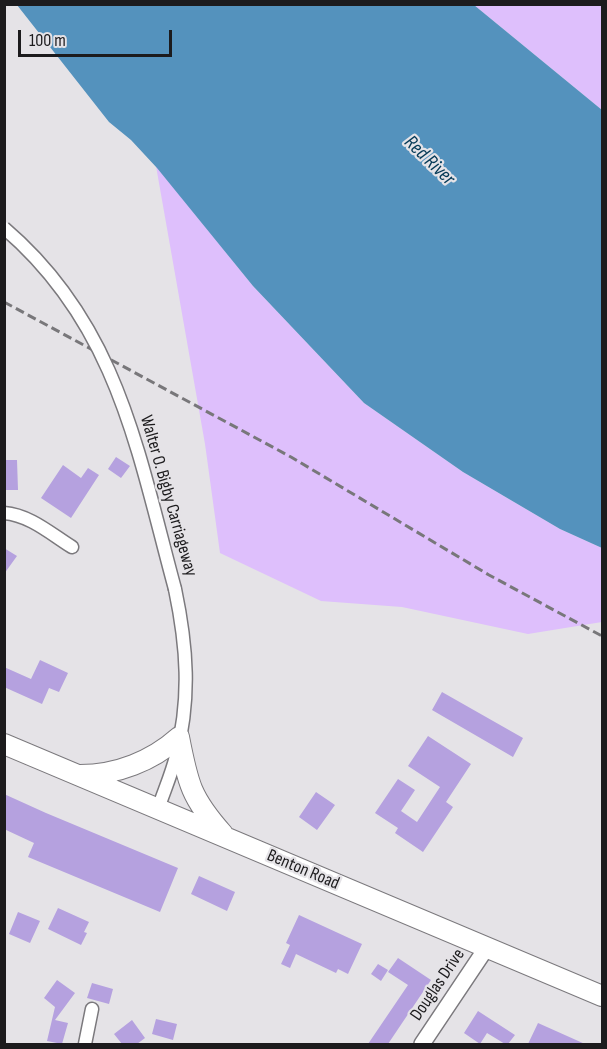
<!DOCTYPE html>
<style>
body{margin:0}
#map{position:relative;width:607px;height:1049px;overflow:hidden;background:#e5e3e7;font-family:"Sofia Sans Condensed",sans-serif}
canvas{display:block}
.frame{position:absolute;inset:0;border:6px solid #1c1b1d;pointer-events:none}
.scale{position:absolute;left:18px;top:30px;width:154px;height:27px;box-sizing:border-box;border:3px solid #1c1b1d;border-top:0;padding-left:8px;font-size:18px;line-height:21px;white-space:nowrap;color:#1c1b1d;-webkit-text-stroke:4px #e5e3e7;paint-order:stroke}
</style>
<div id="map">
<canvas width="607" height="1049"></canvas>
<div class="frame"></div>
<div class="scale">100 m</div>
</div>
<script>
const ctx = document.querySelector('canvas').getContext('2d');
ctx.lineJoin = 'round';
function fillPath(path, color) { ctx.fillStyle = color; ctx.fill(path, 'evenodd'); }
function strokePath(path, color, width, dash) { ctx.strokeStyle = color; ctx.lineWidth = width; ctx.lineCap = dash ? 'butt' : 'round'; ctx.setLineDash(dash || []); ctx.stroke(path); }
function drawText(font, color, halo, rows, align = 'center') {
  ctx.font = font + ' "Sofia Sans Condensed",sans-serif'; ctx.lineWidth = 4.5; ctx.setLineDash([]); ctx.textBaseline = 'middle'; ctx.strokeStyle = halo; ctx.fillStyle = color; for (const [text, x, y, turn = 0] of rows) {
    ctx.save(); ctx.translate(x, y); ctx.rotate((+turn || 0) * Math.PI / 180); ctx.textAlign = isNaN(turn) ? turn : align; if (halo) ctx.strokeText(text, 0, 0); ctx.fillText(text, 0, 0); ctx.restore();
  }
}
fillPath(new Path2D(`
 M 474,5 L 602,5 L 602,110 Z
 M 156,166 L 253,286 L 364,403 L 463,472 L 560,529 L 602,548 L 602,622 L 528,634 L 402,607 L 321,601 L 220,553 L 205,444 Z`), '#debffc');
fillPath(new Path2D(`
 M 17,5 L 474,5 L 602,110 L 602,548 L 560,529 L 463,472 L 364,403 L 253,286 L 157,168 L 131,140 L 109,122 Z`), '#5492bd');
fillPath(new Path2D(`
 M 116,457 L 130,466 L 121,478 L 108,469 Z
 M 4,460 L 17,460 L 18,490 L 4,490 Z
 M 63,465 L 81,478 L 88,468 L 99,475 L 71,518 L 41,498 Z
 M 4,548 L 17,556 L 4,574 Z
 M 40,660 L 68,673 L 59,692 L 49,688 L 42,704 L 4,687 L 4,667 L 31,679 Z
 M 442,692 L 523,738 L 513,757 L 432,710 Z
 M 428,736 L 471,764 L 446,802 L 453,807 L 423,852 L 395,833 L 398,828 L 375,813 L 398,779 L 415,790 L 401,811 L 417,822 L 440,787 L 408,766 Z
 M 316,792 L 335,805 L 317,830 L 299,817 Z
 M 4,794 L 46,813 L 178,868 L 160,912 L 28,857 L 34,843 L 4,829 Z
 M 199,876 L 235,892 L 227,911 L 191,894 Z
 M 58,908 L 89,922 L 84,932 L 87,933 L 81,945 L 48,929 Z
 M 18,912 L 40,921 L 30,943 L 9,934 Z
 M 299,915 L 362,944 L 348,974 L 338,969 L 336,973 L 296,954 L 290,968 L 281,964 L 290,945 L 286,943 Z
 M 398,958 L 431,980 L 388,1044 L 368,1044 L 408,985 L 388,972 Z
 M 378,964 L 388,970 L 381,981 L 371,974 Z
 M 57,980 L 75,993 L 55,1020 L 68,1023 L 62,1044 L 47,1041 L 55,1007 L 44,998 Z
 M 92,983 L 113,989 L 109,1004 L 87,998 Z
 M 478,1011 L 515,1035 L 508,1044 L 505,1044 L 487,1033 L 480,1044 L 464,1033 Z
 M 156,1019 L 177,1024 L 173,1040 L 152,1034 Z
 M 132,1020 L 145,1038 L 137,1044 L 122,1044 L 114,1034 Z
 M 538,1023 L 585,1044 L 528,1044 Z`), '#b5a1df');
const minor = new Path2D(`
 M 4,513 C 30,515 51,534 72,547
 M 158,809 C 164,791 172,773 176,756 C 191,698 187,646 175,589
 M 85,1044 L 92,1009`);
const tertiary = new Path2D(`
 M 422,1044 L 487,947`);
const primary = new Path2D(`
 M 179,737 C 188,784 191,798 223,834
 M 4,744 L 602,996
 M 80,775 C 117,775 152,761 179,737`);
strokePath(minor, '#7b797d', 15);
strokePath(tertiary, '#7b797d', 18);
strokePath(primary, '#7b797d', 22);
strokePath(minor, '#fff', 12);
strokePath(tertiary, '#fff', 15);
strokePath(primary, '#fff', 20);
strokePath(new Path2D(`
 M 4,302 L 291,457 L 489,575 L 602,636`), '#78777a', 3, [9, 4.5]);
const minorBridge = new Path2D(`
 M 4,228 C 118,325 138,453 175,589`);
strokePath(minorBridge, '#7b797d', 15, []);
strokePath(minorBridge, '#fff', 12);
drawText('18px', '#1c1b1d', '#e5e3e7', [
 ["Walter O. Bigby Carriageway",168,496,74],
 ["Benton Road",303,870,23],
 ["Douglas Drive",438,985,-56]
]);
drawText('italic 20px', '#043956', '#e5e3e7', [
 ["Red River",429,161,44]
]);
</script>
